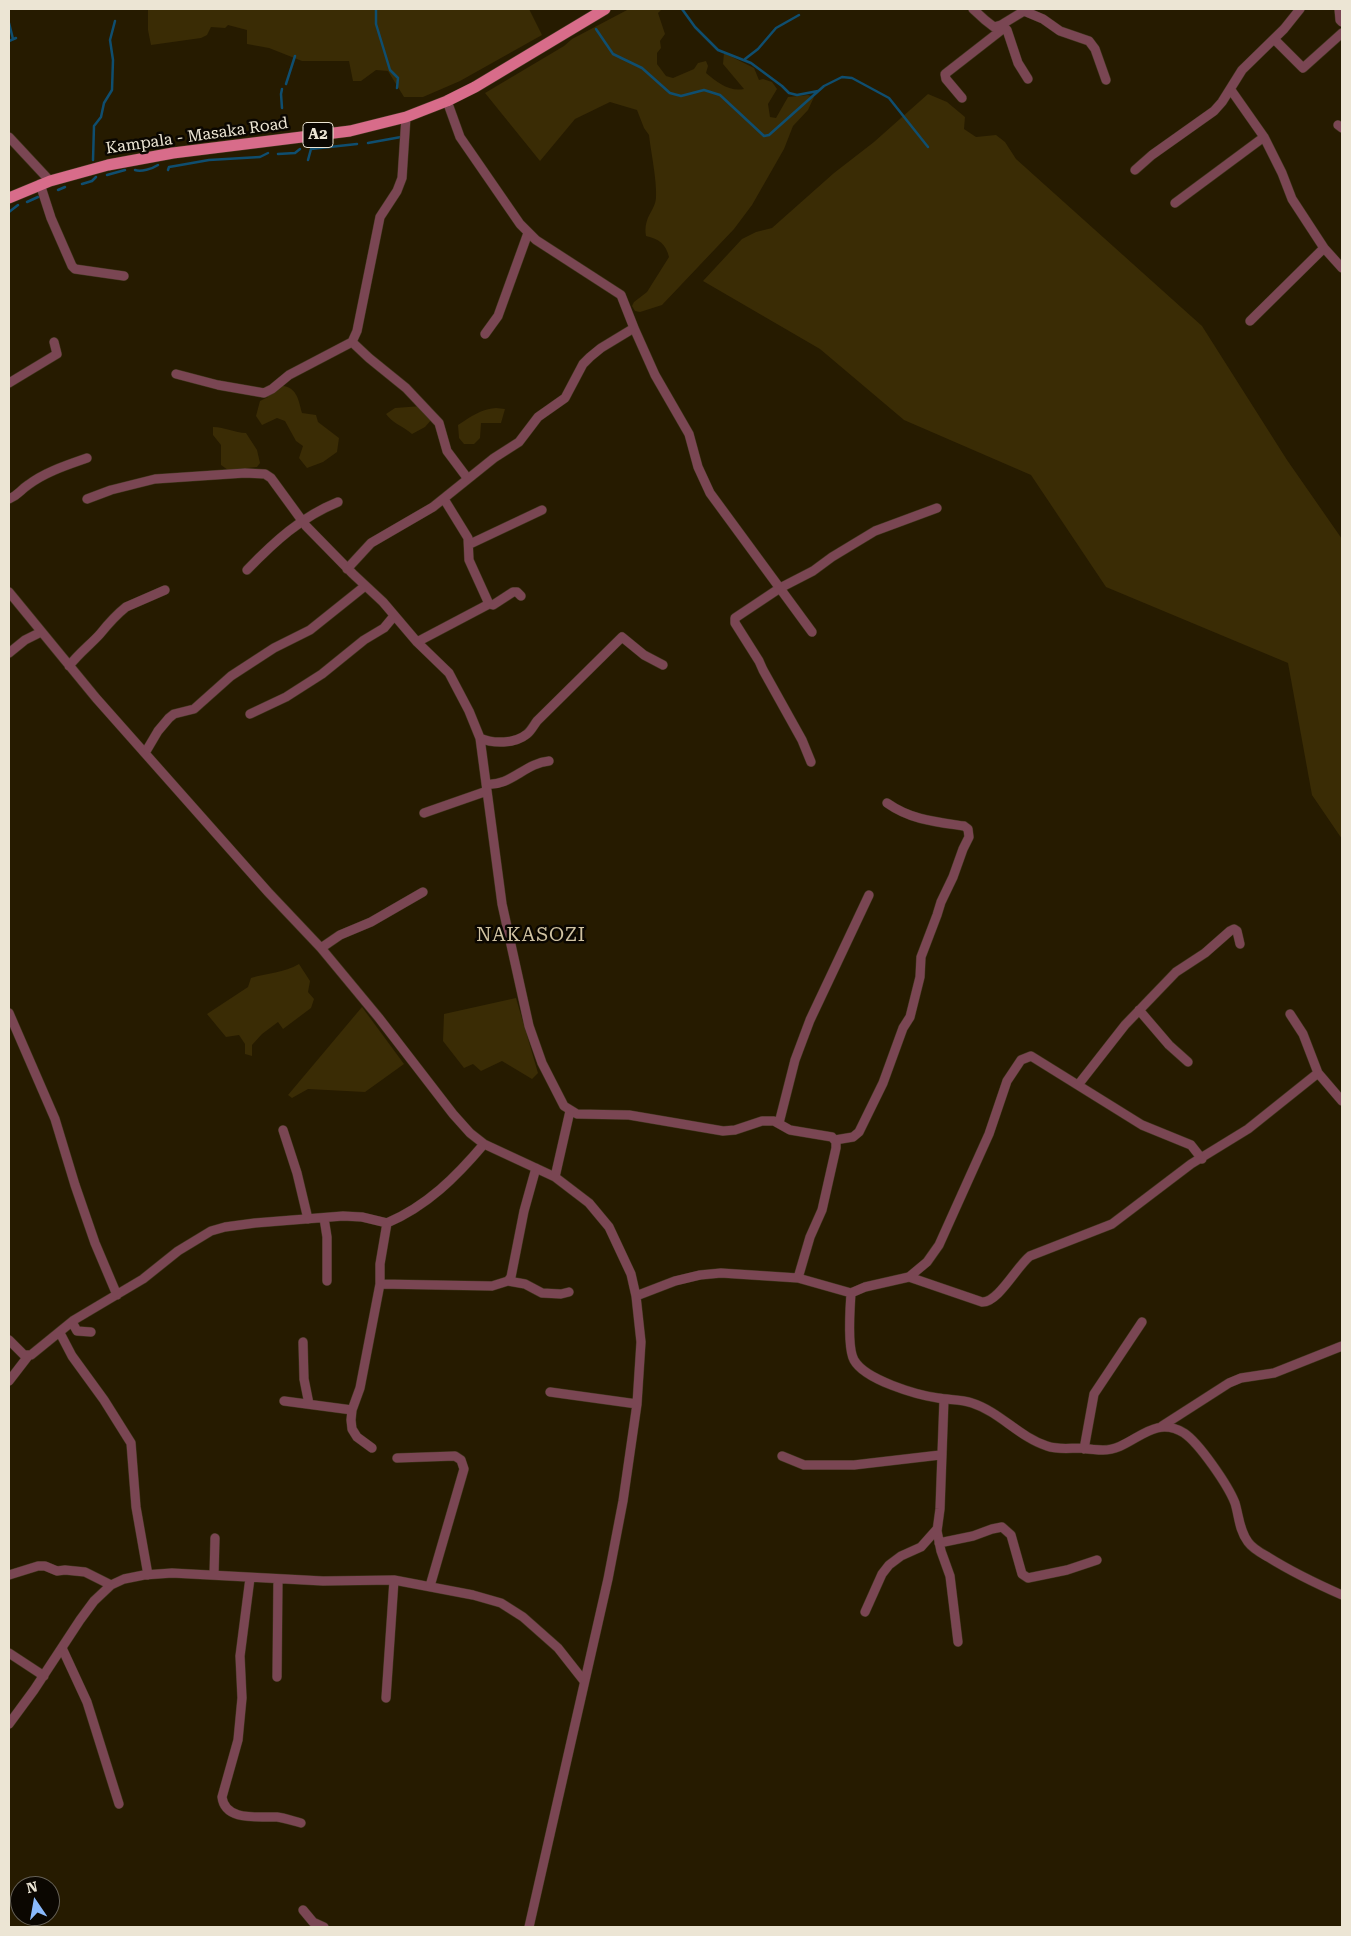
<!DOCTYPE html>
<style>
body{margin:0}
#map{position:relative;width:1351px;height:1936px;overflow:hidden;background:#261b00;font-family:"Roboto Serif",serif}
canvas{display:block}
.frame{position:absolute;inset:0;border:10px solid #ece5d4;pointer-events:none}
.north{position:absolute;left:10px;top:1876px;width:50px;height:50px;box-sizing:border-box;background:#0b0701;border:1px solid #656055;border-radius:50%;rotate:348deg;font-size:14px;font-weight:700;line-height:20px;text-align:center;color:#ece5d4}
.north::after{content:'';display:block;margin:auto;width:18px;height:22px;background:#8abafc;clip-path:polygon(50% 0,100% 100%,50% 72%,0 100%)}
</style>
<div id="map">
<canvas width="1351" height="1936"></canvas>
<div class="frame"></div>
<div class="north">N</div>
</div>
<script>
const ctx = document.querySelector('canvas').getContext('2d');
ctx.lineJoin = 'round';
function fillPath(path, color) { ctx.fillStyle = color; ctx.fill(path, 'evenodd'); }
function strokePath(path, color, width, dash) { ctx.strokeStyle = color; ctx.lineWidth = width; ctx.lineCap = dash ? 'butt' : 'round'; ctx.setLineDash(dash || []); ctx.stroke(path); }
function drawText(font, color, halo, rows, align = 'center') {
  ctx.font = font + ' "Roboto Serif",serif'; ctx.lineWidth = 5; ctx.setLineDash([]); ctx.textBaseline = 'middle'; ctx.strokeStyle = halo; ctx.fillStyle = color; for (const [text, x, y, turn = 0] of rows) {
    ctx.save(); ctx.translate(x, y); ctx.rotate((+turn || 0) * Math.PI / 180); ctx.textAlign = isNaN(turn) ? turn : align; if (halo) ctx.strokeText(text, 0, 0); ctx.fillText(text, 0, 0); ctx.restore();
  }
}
fillPath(new Path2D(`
 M 148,9 L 529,9 L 542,35 L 460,81 L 423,97 L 404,97 L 388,71 L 376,70 L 361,81 L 353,81 L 349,61 L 302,61 L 269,48 L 247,44 L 247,30 L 228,25 L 225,28 L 211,27 L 207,35 L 201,38 L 151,45 L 148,30 Z
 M 629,9 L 662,9 L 658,13 L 665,34 L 660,41 L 661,48 L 657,53 L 657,64 L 666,76 L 673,78 L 694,69 L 698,63 L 706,61 L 708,66 L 706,73 C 717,82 729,92 744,89 L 723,64 L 724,53 L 754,68 L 759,80 L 763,79 L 772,82 L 777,89 L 768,104 L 770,117 L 776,118 L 788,97 L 808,95 L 814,97 L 808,110 L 793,126 L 784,149 L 752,205 L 734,229 L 662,305 L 640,312 L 635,311 L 632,306 L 634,302 L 647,292 L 669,257 C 666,244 659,239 646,236 C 643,217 655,211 656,198 C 657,180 651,153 649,135 L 644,128 L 637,110 L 610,102 L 575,119 L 540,161 L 485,93 L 564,46 L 572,39 Z
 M 928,94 L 947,102 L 965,117 L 964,129 L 976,137 L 996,135 L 1005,142 L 1016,159 L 1202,326 L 1287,460 L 1342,539 L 1342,839 L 1312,795 L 1288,663 L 1106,587 L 1031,475 L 904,420 L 820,349 L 703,281 L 742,239 L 756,232 L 772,228 L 834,173 L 874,142 Z
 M 279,385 C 297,387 298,398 302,413 L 316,415 L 318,422 L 339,438 L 337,452 L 323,462 L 307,468 L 299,458 L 303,446 L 296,441 L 285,421 L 277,418 L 262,425 L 256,416 L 260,401 L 268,397 L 267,389 Z
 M 422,406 L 432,419 L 425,427 L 412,434 C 403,426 392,423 386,414 L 395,408 Z
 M 496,408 L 505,409 L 501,423 L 481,423 L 480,438 L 474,444 L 464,444 L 459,438 L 458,425 C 471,417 480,409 496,408 Z
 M 213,427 C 225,427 235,433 246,433 L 257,450 L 260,463 L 257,467 L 228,470 L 221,465 L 221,445 L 213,435 Z
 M 299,964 L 310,981 L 308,992 L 314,999 L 311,1008 L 283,1029 L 278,1022 L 262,1034 L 252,1045 L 252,1056 L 245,1054 L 245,1044 L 239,1035 L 226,1037 L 207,1014 L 248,987 L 251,978 C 267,973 284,973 299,964 Z
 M 516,998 L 538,1073 L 532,1079 L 502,1061 L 481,1071 L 473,1064 L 464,1068 L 443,1041 L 444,1014 Z
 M 362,1007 L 404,1064 L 365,1092 L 308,1089 L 292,1098 L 288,1095 Z`), '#3a2c05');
strokePath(new Path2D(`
 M 376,9 L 376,24 L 390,70 L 398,78 L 397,88
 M 682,9 L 695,27 L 718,50 L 751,63 L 782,86 L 789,93 L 797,95 L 818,91
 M 9,23 L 13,39
 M 596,29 L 613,54 L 642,68 L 670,93 L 681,96 L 704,90 L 720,95 L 764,136 L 769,135 L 824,86 L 842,77 L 852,78 L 889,98 L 928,147
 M 9,41 L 16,38
 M 745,59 L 758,49 L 776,28 L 799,15
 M 286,84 L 295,56
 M 282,89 L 281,94 L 282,108
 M 368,143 L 401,137
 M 278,154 L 295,153 L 300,149
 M 93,160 L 94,126 L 101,117 L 104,103 L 112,90 L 113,60 L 110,40 L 115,21
 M 308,160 L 311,149 L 357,144
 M 135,170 C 141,172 152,169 158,165
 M 168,170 L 169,167 L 175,166 L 209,160 L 260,157 L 268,153
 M 107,175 L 125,170
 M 82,184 L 92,181 L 96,177
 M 58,190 L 65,187
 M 27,202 L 38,197
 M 9,212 L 18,205`), '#0f4e6f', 2.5);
const minor = new Path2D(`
 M 973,9 L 985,20 L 994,27 L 1001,25 L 1007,30 L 1018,63 L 1028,79
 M 1339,9 L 1340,20 L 1342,22
 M 1001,25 L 1024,11 L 1043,19 L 1060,31 L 1089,41 L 1095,49 L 1106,80
 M 1274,39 L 1303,68 L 1342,33
 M 1231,90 L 1264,137 L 1282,173 L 1292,199 L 1324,248 L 1250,321
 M 962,98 L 946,79 L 945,74 L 1004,28
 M 1338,125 L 1342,128
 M 9,137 L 50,181
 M 1135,170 L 1152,155 L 1214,111 L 1222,102 L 1242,70 L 1284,29 L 1300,9
 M 40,184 L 51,218 L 72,266 L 75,269 L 124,276
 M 1175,203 L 1264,137
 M 1324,248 L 1342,268
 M 634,328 L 655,375 L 689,434 L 698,467 L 710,493 L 812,632
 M 485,334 L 498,316 L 528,233
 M 352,342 L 369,358 L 406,388 L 439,423 L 447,451 L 468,479
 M 176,374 L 218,385 L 264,393 L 272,389 L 289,375 L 352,342 L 357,331 L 380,217 L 397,191 L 402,178 L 406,117
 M 9,383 L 57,354 L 54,342
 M 9,499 C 20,494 19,491 28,485 C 45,472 67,465 87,458
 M 87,499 L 111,490 L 155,479 L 245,473 L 265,474 L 271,478 L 306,526 L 353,574 L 383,602 L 417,642 L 449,673 L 469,711 L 480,738 L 502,904 L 529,1026 L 542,1063 L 564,1106 L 577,1114 L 629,1115 L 723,1131 L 735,1130 L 762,1121 L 774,1121 L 790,1130 L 832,1137 L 836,1142 L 836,1148 L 822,1210 L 810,1237 L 798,1278
 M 444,499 L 468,538 L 469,560 L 489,604
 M 470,544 L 542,510
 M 347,569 L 371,543 L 433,507 L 494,458 L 519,442 L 538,417 L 565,398 L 583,364 L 590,357 L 601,348 L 634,328 L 621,295 L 536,240 L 520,224 L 460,137 L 447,101
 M 247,570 C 274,542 301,517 338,502
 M 9,592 L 96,698 L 268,892 L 321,948 L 379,1018 L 453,1114 L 470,1133 L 484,1144 L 555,1177 L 589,1203 L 609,1227 L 631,1274 L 636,1296 L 641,1342 L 637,1404 L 623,1501 L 608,1579 L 529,1927
 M 417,642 L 489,604 L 493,605 L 513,592 L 517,592 L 521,596
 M 9,653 L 25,640 L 41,632
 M 69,666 C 79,653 90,645 100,634 C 108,624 116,615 126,607 L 165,590
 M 250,714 L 286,697 L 322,674 L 364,640 L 384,628 L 394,616
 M 480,738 C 493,744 515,744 527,734 C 531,731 534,725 537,721 L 622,637 L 644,655 L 663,665
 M 145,753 L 158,731 L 169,718 L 174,714 L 194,709 L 231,676 L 274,648 L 310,630 L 365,586
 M 811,762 L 802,740 L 763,670 L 759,661 L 735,623 L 735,618 L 780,588 L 813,571 L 832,557 L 875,531 L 937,508
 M 486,784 C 510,787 525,763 549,761
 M 424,813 L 487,791
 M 321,948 L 340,935 L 371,922 L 423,892
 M 1139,1010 L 1169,1045 L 1188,1062
 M 9,1013 L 55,1119 L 75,1185 L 95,1243 L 117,1295
 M 1290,1014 L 1303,1034 L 1318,1073 L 1342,1101
 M 1078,1085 L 1125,1025 L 1176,972 L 1205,953 L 1230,931 L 1234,929 L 1237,931 L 1240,944
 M 779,1123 L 795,1060 L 810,1020 L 869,895
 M 283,1130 L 297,1173 L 308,1219
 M 835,1140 L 853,1137 L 859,1132 L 883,1083 L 903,1028 L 910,1017 L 920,977 L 921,957 L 937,915 L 941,902 L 953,877 L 963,849 L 969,837 L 968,829 L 964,826 C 936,822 911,820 887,803
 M 555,1177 L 570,1111
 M 324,1218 L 327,1237 L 327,1281
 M 909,1277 L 982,1302 C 998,1303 1017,1266 1030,1256 L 1112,1224 L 1191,1164 L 1248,1129 L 1318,1073
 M 508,1281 L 525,1284 L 542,1293 L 561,1294 L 569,1292
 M 380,1284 L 492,1286 L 508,1281 L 511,1277 L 524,1211 L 536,1168
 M 851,1293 C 850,1308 847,1348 854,1360 C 865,1380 917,1395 938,1398 C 950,1400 961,1399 972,1403 C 1000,1412 1019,1437 1047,1446 C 1058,1450 1069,1448 1081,1448 C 1088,1449 1096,1450 1103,1450 C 1133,1450 1151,1413 1184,1433 C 1199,1443 1228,1485 1235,1503 C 1239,1516 1239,1530 1248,1542 C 1253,1549 1261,1553 1268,1557 C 1292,1572 1317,1584 1342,1595
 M 636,1296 L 675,1281 L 700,1275 L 721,1273 L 798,1278 L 851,1293 L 865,1287 L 909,1277 L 927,1262 L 939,1245 L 989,1134 L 1007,1081 L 1021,1060 L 1031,1056 L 1142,1125 L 1191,1145 L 1202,1159
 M 72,1322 L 77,1331 L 91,1332
 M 60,1333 L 72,1356 L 104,1400 L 131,1443 L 136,1507 L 148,1575
 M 9,1340 L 24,1355 L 31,1355 L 74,1320 L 143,1279 L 178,1251 L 211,1231 L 225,1227 L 255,1223 L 343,1216 L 362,1217 L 387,1223 C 427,1206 456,1177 484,1144
 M 303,1342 L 304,1379 L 309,1404
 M 9,1381 L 29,1355
 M 550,1392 L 637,1404
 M 944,1399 L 940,1509 L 937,1531 L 941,1551 L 950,1576 L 958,1642
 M 284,1401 L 352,1410
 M 1162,1426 L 1229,1383 L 1241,1378 L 1274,1373 L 1342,1346
 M 372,1448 L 357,1437 L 352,1429 L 351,1420 L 352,1410 L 360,1388 L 380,1284 L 380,1264 L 387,1223
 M 1084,1449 L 1094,1394 L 1142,1322
 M 782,1456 L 804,1465 L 854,1465 L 940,1455
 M 397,1458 L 455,1456 L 461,1460 L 464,1469 L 430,1586
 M 939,1543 L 973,1536 L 992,1529 L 1002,1527 L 1011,1535 L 1022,1574 L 1028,1578 L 1067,1570 L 1097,1560
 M 9,1575 L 38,1566 L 45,1566 L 57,1571 L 65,1570 L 85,1572 L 111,1585
 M 214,1575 L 215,1538
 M 250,1578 L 240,1656 L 242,1698 L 238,1740 L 222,1797 C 225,1822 259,1816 277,1817 C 285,1818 293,1821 301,1823
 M 865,1612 L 882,1574 L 889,1565 L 901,1556 L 921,1547 L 937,1529
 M 62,1648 L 87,1702 L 119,1804
 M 9,1653 L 44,1676
 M 277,1677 L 278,1579
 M 386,1698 L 394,1580
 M 9,1724 L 34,1690 L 80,1620 L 94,1601 L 111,1585 L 124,1579 L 144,1575 L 172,1573 L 323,1581 L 394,1580 L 473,1595 L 501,1603 L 523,1617 L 558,1648 L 584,1681
 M 303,1910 L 313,1922 L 324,1927`);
const major = new Path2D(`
 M 9,198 L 50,181 L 108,165 L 173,153 L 350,131 L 406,117 L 447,101 L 475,87 L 605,9`);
strokePath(minor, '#42371e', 10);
strokePath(major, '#42371e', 12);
strokePath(minor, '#7a4653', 9);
strokePath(major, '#d86c8a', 11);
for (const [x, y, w] of [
 [318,135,30]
]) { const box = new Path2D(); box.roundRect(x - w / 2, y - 12.5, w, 25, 4); ctx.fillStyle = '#0b0701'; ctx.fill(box); strokePath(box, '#ece5d4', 1); }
drawText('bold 15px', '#ece5d4', null, [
 ["A2",318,135]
]);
drawText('16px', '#ece5d4', '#0b0701', [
 ["Kampala - Masaka Road",197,136,-8]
]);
ctx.letterSpacing = '1px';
drawText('19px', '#d1c3a2', '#0b0701', [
 ["NAKASOZI",531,935]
]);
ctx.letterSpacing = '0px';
</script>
